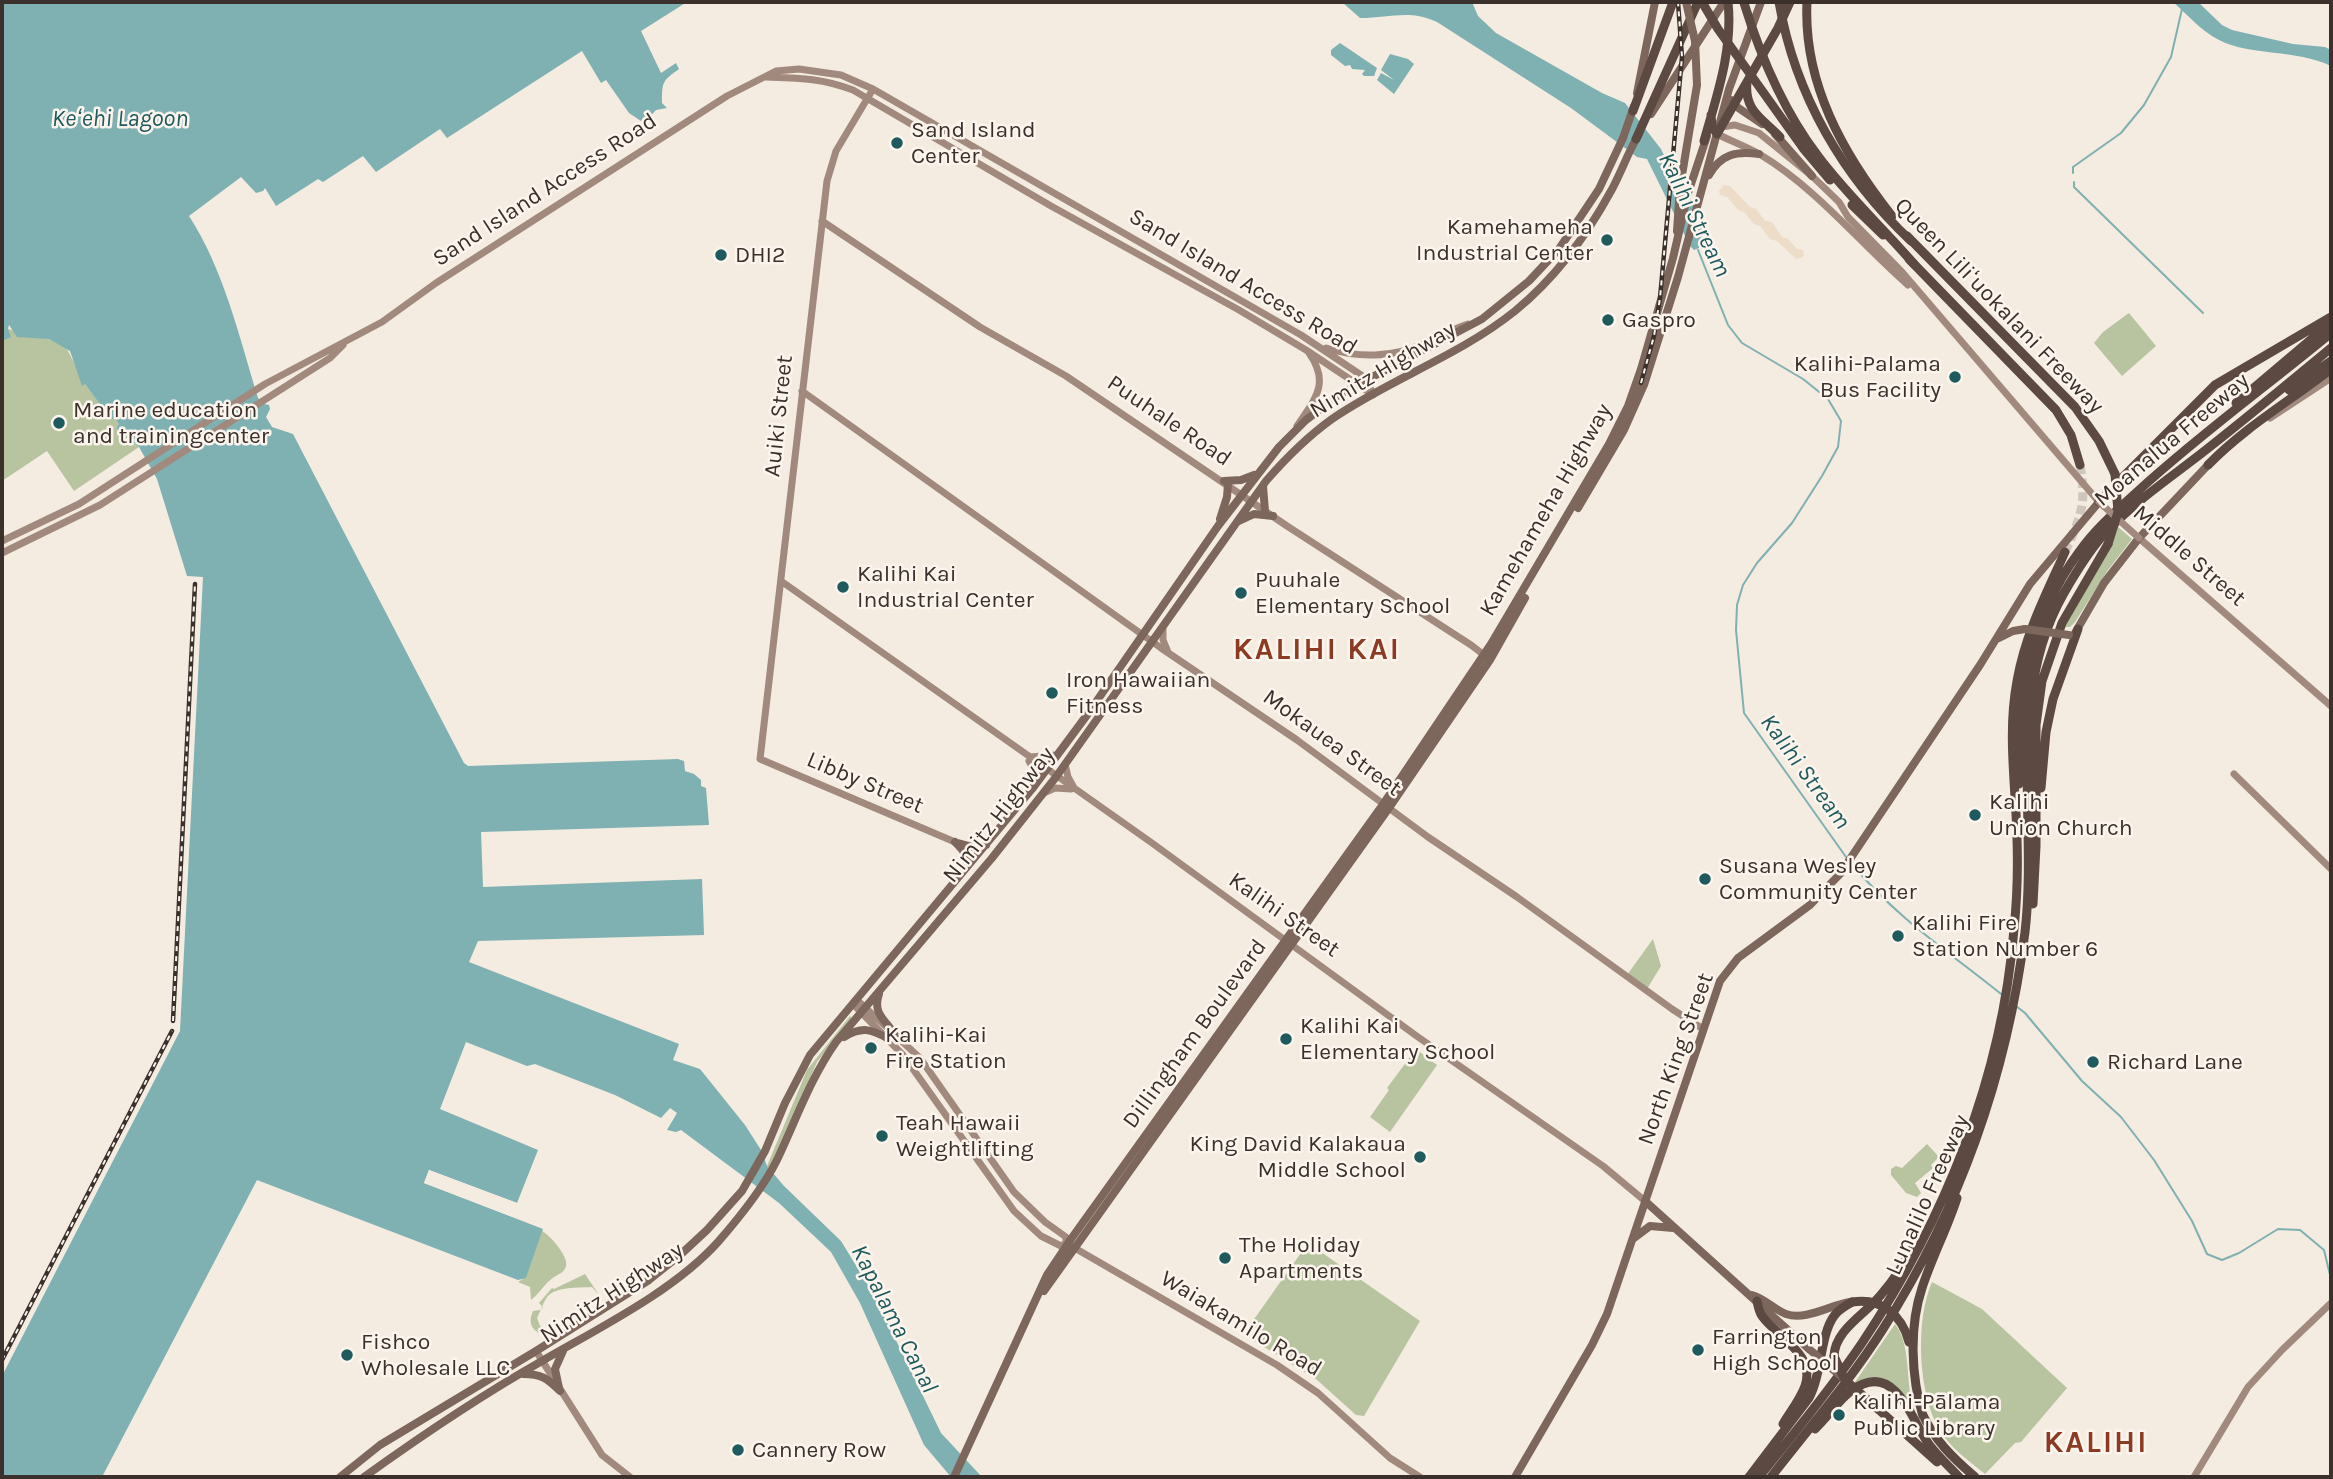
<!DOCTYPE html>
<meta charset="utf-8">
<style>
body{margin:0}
#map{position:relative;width:2333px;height:1479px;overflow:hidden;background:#f4ebe1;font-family:Karla,sans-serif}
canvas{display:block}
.frame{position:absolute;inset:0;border:4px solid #3b302b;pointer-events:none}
</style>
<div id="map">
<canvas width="2333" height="1479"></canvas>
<div class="frame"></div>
</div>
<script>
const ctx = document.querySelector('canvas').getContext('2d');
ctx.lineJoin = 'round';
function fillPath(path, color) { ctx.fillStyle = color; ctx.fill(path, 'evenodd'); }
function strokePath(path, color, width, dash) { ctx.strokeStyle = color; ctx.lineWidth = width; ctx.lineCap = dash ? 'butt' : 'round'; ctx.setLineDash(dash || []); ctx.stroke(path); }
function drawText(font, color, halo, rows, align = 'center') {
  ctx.font = font + ' Karla,sans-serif'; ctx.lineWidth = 5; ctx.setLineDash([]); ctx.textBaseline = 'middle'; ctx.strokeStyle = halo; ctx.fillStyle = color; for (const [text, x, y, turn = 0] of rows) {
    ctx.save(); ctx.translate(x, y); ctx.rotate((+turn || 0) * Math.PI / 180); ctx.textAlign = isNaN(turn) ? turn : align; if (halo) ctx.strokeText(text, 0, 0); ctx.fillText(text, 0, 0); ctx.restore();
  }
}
fillPath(new Path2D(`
 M 2129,313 L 2156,346 L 2122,376 L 2094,343 L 2103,332 Z
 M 8,329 L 49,339 L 66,347 L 85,384 L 111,418 L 115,419 L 119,424 L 116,428 L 139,447 L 74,491 L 47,451 L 2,481 L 2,341 Z
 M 2117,526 L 2132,539 L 2108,570 L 2075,622 L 2070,627 L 2064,627 Z
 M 1653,939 L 1661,966 L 1647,989 L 1627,975 Z
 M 850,1016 L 852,1018 L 817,1062 L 771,1171 L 767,1166 L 807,1070 Z
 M 1416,1049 L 1437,1065 L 1390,1132 L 1370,1117 L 1389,1090 L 1387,1088 Z
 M 1927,1144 L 1939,1157 L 1931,1165 L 1933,1168 L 1915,1183 L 1921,1193 L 1917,1197 L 1906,1193 L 1891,1175 L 1891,1169 L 1896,1166 L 1902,1168 Z
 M 542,1231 C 550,1235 569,1257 566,1266 C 565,1272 559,1274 554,1277 C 545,1283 539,1294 531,1300 L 530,1287 L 518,1282 L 526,1277 Z
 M 1308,1243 L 1420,1321 L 1364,1416 L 1356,1415 L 1316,1379 L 1248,1337 L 1245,1332 Z
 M 585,1274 L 599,1295 L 592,1287 C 579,1288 556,1286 547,1297 C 543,1303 540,1312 537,1318 L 540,1326 L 554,1332 L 547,1335 C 533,1333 527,1324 533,1311 L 540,1310 L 543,1307 L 539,1303 L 552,1288 L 554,1289 Z
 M 1932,1282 L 1982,1309 L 2067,1388 L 2021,1442 L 2015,1443 L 1985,1474 C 1969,1461 1949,1447 1939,1429 C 1918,1393 1915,1321 1932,1282 Z
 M 1895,1324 C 1910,1344 1906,1373 1911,1397 C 1918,1432 1940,1454 1965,1477 L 1959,1477 C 1948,1467 1937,1457 1928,1445 C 1911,1420 1897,1367 1856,1387 L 1853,1385 Z`), '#b8c4a0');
fillPath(new Path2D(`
 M 1724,185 L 1730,186 L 1750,207 L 1756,209 L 1765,221 L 1772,222 L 1782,237 L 1788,239 L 1797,249 L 1803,250 L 1804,255 L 1801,258 L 1796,259 L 1777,241 L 1770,239 L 1760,226 L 1754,224 L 1744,212 L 1738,210 L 1727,197 L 1720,195 L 1719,191 Z`), '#ecdcc8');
fillPath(new Path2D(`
 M 2,2 L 687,2 L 641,31 L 661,73 L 676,63 L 679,69 C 662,81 662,82 662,103 L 667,108 L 656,110 L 644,123 L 629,113 L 606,80 L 601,83 L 582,51 L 447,138 L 440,129 L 376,172 L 363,156 L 323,182 L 318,179 L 276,206 L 265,188 L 263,191 L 256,193 L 241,177 L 189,216 C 224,270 239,336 258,398 L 264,404 L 269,405 L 270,409 L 266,417 L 272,427 L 293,434 L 464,763 L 468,766 L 678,759 L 684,761 L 685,771 L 694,774 L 701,780 L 701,786 L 706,788 L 709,825 L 481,832 L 483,887 L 702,879 L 704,935 L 478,941 L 469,962 L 679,1044 L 673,1060 L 700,1069 L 745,1125 L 761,1150 L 767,1166 L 784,1186 L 841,1241 L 874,1295 L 941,1433 L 982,1477 L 951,1477 L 924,1445 L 860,1303 L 831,1252 L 779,1203 L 681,1130 L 676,1132 L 667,1130 L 677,1113 L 670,1108 L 661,1118 L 615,1095 L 535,1064 L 527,1066 L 466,1042 L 440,1109 L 538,1150 L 517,1203 L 429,1170 L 424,1183 L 543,1229 L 526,1278 L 518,1280 L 257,1180 L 102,1477 L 2,1477 L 2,1376 L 180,1031 L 203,577 L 187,576 L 157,479 L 139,447 L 116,428 L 119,424 L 115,419 L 111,419 L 85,384 L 82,386 L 70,351 L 49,339 L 17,337 L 9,325 L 8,329 L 11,337 L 2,341 Z
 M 1342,2 L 1472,2 L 1478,16 L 1496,33 L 1602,93 L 1625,103 L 1661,149 L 1678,184 L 1701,215 L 1704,226 L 1699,248 L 1694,250 L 1690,246 L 1647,159 L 1637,157 L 1571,108 L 1437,22 C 1410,9 1389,18 1360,18 Z
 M 2173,2 L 2198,2 L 2222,25 L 2232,30 L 2293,44 L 2325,47 L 2331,50 L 2331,66 C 2296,49 2250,56 2219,40 C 2201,31 2188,15 2173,2 Z
 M 1340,43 L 1377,68 L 1374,76 L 1364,76 L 1362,74 L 1365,70 L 1352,69 L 1350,65 L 1345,66 L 1331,55 L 1331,50 Z
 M 1390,54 L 1408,59 L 1414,64 L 1394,94 L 1377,80 L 1381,73 L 1394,80 L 1381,70 Z`), '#7fb0b2');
fillPath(new Path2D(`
 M 429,1170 L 517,1203 L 516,1207 L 431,1175 L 428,1181 L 514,1214 L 513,1217 L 424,1183 Z`), '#f4ebe1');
strokePath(new Path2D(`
 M 2073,173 L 2073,167 L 2121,133 L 2144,105 L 2171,57 L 2182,9
 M 2074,182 L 2074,187 L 2203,313
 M 1698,250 L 1728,325 L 1742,343 L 1803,379 L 1828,399 L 1841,421 L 1838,447 L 1822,476 L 1792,523 L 1757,563 L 1743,585 L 1737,605 L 1736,630 L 1744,713 L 1846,857
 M 1852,864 C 1893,915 1950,953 2001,994
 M 2016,1006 L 2025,1013 L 2082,1081 L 2121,1117 L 2154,1160 L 2192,1221 L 2207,1254 L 2222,1260 L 2239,1253 L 2278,1229 L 2300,1230 L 2324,1250 L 2331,1279`), '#7fb0b2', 2);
strokePath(new Path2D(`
 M 2065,552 C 2081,516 2087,504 2080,465`), '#cfc6bd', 9, [9, 4.5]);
strokePath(new Path2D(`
 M 766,77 C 799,78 822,78 853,90 L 1051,206 L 1239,310 L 1306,350 L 1372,394
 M 873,89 L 836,151 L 827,181 L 760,759 L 955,842
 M 1721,127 L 1735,125 L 1759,133 L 1812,176 L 1839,202 L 1848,217 L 1902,272 L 2099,502
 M 1717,134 C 1731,141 1747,147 1761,155 C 1817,189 1859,242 1908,285
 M 822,221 L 980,327 L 1066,376 L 1287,526 L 1471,645 L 1488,658
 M 1326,348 C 1357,358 1393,358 1423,344 C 1438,337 1452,329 1468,324
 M 802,391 L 1161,648 L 1297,740 L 1428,837 L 1517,897 L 1672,1009 L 1703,1029
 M 2270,418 L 2331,378
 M 1297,426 C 1314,400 1331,384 1309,353
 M 2139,538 L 2331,706
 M 2,541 L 79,504 L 265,384 L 382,322 L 436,283 L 727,96 L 776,71 L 799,69 L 841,75 L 873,89 L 1301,335 L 1367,379 L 1373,395
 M 2,553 L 100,505 L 330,358 L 343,345
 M 781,581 L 1152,843 L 1418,1037 L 1603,1166 L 1645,1201
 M 1163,628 L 1163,640 L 1168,652
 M 1030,757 L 1056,755
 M 1029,761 L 1035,772 L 1033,786
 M 1065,764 L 1068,777 L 1073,786
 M 2234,774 L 2331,869
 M 1046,792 L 1055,788 L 1071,789
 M 857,1000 L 920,1058 L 1014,1192 L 1045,1222 L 1066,1237 L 1066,1243
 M 853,1004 L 903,1055 L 1014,1211 L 1041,1236 L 1061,1246 L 1066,1243
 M 1066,1243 L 1277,1365 L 1318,1393 L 1390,1458 L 1420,1477
 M 536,1351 L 602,1455 L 630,1477
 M 2194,1477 L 2248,1387 L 2282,1350 L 2331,1303`), '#a18a7d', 7);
strokePath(new Path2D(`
 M 1637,93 L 1655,2
 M 1731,100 L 1737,107 L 1762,124
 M 1651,114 L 1724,2
 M 1775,134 L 1812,176
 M 1709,175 C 1721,154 1736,151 1759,154
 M 1224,481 L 1241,480 L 1254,475
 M 1263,486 L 1265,511
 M 1578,508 L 1624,430 L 1644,385 L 1678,277 L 1729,89 L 1761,2
 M 1220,519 L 1227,497 L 1228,484
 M 1239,521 L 1254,514 L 1273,516
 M 2075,633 L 2104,583 L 2139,538 L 2208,465
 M 1999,638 L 2013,631 L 2025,629
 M 955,842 C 964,851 969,856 965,869
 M 958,843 L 976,848 L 986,845
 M 879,994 C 872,1014 886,1020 895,1035
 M 844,1037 C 862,1026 871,1029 889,1039
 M 1645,1201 L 1809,1349
 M 1634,1238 L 1650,1226 L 1673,1228
 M 1044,1291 L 1389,808 L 1490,660 L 1525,598
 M 1752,1295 C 1766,1299 1773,1309 1786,1314 C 1806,1321 1830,1305 1850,1302
 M 523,1374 C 541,1374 547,1378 560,1391
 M 559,1388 L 555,1369 L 563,1351
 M 340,1477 L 380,1445 L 536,1351 L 649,1280 L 679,1256 L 707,1230 L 742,1191 L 765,1151 L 785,1103 L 810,1055 L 1032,789 L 1087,715 L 1218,526 L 1279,447 L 1306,420 L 1340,394 L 1482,319 L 1529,281 L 1559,249 L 1599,189 L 1623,138 L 1634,106
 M 364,1477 C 421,1436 480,1396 542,1361 C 599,1328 674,1291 718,1242 C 739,1218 762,1190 777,1160 C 796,1120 810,1079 836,1042 L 992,858 L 1056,777 L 1266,481 C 1286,458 1307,437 1332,419 C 1390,379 1459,356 1515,311 C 1554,279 1587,235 1611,191 C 1621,173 1628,152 1639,134
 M 954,1477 L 1047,1275 L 1071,1239 L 1384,803 L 1491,644 L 1609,444 L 1628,406 L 1641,369 L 1673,258 L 1688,193 L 1707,136
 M 1515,1477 L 1592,1345 L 1607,1314 L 1720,981 L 1738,958 L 1810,905 L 1840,874 L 1980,665 L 2030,584 L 2099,502`), '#7d675c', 8);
strokePath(new Path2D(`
 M 1807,2 C 1803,83 1843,154 1892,216
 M 1747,82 C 1744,111 1762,118 1780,137
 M 1633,111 L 1673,2
 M 1711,115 L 1712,127 L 1717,134 L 1778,28 L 1790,2
 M 1636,139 L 1698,2
 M 1704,141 C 1717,95 1733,50 1728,2
 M 1852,205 L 1883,235
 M 1907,236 L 2075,407 L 2099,441 L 2115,474
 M 1909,259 L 2056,410 L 2071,435 L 2080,465
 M 2289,390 L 2331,361
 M 2236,403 L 2327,326
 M 2208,465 C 2245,427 2290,401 2331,369
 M 2121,479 L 2215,385 L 2331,317
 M 2099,502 L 2109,492
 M 2019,784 C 2020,743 2020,703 2029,663 C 2038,624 2055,584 2079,552 C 2095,529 2117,510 2138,491 C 2199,435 2267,386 2331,333
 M 2041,788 L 2046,732 L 2053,699 L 2078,629
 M 2033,904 L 2036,846 L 2036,725 L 2042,681 L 2062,623 L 2108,544
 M 1757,1301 C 1758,1306 1759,1312 1762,1316 C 1778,1338 1816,1354 1805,1386 C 1800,1400 1790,1412 1783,1424
 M 1834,1356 C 1835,1330 1864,1315 1880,1296 C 1892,1282 1903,1267 1911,1250
 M 1878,1409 L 1937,1462
 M 1922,1413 C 1934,1440 1953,1458 1975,1477
 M 1923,1416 C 1911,1377 1909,1327 1922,1288 C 1932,1257 1947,1229 1957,1198
 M 1815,1429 C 1831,1414 1843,1392 1863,1384 C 1897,1370 1912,1419 1926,1440 C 1935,1454 1948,1465 1959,1477
 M 1749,1477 L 1809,1398 C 1822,1374 1820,1335 1834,1316 C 1839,1309 1846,1306 1852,1302
 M 1759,1477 C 1794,1433 1831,1389 1862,1343 C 1945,1219 2002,1078 2014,929 C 2017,900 2018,869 2017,839 C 2016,786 2007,734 2017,681 C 2025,635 2046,594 2065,552
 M 1771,1477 C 1809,1428 1850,1381 1883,1329 C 1960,1208 2007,1075 2025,932 C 2038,820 2005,696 2064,593 C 2076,572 2089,551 2105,533 C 2135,501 2173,476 2207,449 C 2249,416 2290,382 2331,348`), '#5c4a42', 9);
const rail = new Path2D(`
 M 1641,383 L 1654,336 L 1660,298 L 1682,57 L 1678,2
 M 173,1021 L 195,584
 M 2,1360 L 172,1031`);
strokePath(rail, '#3b302b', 4.5);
strokePath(rail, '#fbf5ee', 2, [5]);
strokePath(new Path2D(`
 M 2099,502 L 2139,538`), '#a18a7d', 7);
strokePath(new Path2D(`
 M 1677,231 L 1680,187 L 1697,85 L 1695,41 L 1686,2
 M 2025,629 L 2069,635
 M 1809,1349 L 1844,1379`), '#7d675c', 8);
strokePath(new Path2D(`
 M 1702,2 L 1718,29 L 1803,148 L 1830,180
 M 1779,2 C 1795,95 1843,177 1911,241
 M 1744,3 C 1761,58 1783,110 1818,156 C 1847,195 1883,228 1914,264
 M 2108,544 L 2118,512 L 2115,474
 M 1852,1302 C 1881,1297 1902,1315 1909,1342
 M 1834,1356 L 1845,1380 L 1878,1409`), '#5c4a42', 9);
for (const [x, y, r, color] of [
 [897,143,7,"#1f5a5e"],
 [1607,240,7,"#1f5a5e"],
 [721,255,7,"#1f5a5e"],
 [1608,320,7,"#1f5a5e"],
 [1955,377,7,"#1f5a5e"],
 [59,423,7,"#1f5a5e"],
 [843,587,7,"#1f5a5e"],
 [1241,593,7,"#1f5a5e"],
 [1052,693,7,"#1f5a5e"],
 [1975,815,7,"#1f5a5e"],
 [1705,879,7,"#1f5a5e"],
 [1898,936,7,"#1f5a5e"],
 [1286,1039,7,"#1f5a5e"],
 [871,1048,7,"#1f5a5e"],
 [2093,1062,7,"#1f5a5e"],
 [882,1136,7,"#1f5a5e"],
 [1420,1157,7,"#1f5a5e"],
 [1225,1258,7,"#1f5a5e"],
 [1698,1350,7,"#1f5a5e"],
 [347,1355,7,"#1f5a5e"],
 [1839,1415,7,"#1f5a5e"],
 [738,1450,7,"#1f5a5e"]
]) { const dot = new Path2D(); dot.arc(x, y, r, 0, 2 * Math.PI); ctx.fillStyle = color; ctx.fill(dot); strokePath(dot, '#fbf5ee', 2.5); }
drawText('23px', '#3b302b', '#fbf5ee', [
 ["Sand Island",911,130],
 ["Center",911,156],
 ["Kamehameha",1593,227,"right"],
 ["Industrial Center",1593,253,"right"],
 ["DHI2",735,255],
 ["Gaspro",1622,320],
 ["Kalihi-Palama",1941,364,"right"],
 ["Bus Facility",1941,390,"right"],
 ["Marine education",73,410],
 ["and trainingcenter",73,436],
 ["Kalihi Kai",857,574],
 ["Industrial Center",857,600],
 ["Puuhale",1255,580],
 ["Elementary School",1255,606],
 ["Iron Hawaiian",1066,680],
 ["Fitness",1066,706],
 ["Kalihi",1989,802],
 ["Union Church",1989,828],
 ["Susana Wesley",1719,866],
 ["Community Center",1719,892],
 ["Kalihi Fire",1912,923],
 ["Station Number 6",1912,949],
 ["Kalihi Kai",1300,1026],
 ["Elementary School",1300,1052],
 ["Kalihi-Kai",885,1035],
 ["Fire Station",885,1061],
 ["Richard Lane",2107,1062],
 ["Teah Hawaii",896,1123],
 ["Weightlifting",896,1149],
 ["King David Kalakaua",1406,1144,"right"],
 ["Middle School",1406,1170,"right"],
 ["The Holiday",1239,1245],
 ["Apartments",1239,1271],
 ["Farrington",1712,1337],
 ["High School",1712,1363],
 ["Fishco",361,1342],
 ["Wholesale LLC",361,1368],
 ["Kalihi-Pālama",1853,1402],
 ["Public Library",1853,1428],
 ["Cannery Row",752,1450]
], 'left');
drawText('23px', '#3b302b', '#fbf5ee', [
 ["Sand Island Access Road",545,190,-33],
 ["Sand Island Access Road",1243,282,31],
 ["Queen Liliʻuokalani Freeway",1999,306,46],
 ["Nimitz Highway",1383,370,-31],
 ["Auiki Street",779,416,-84],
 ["Puuhale Road",1169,421,34],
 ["Moanalua Freeway",2172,440,-40],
 ["Kamehameha Highway",1546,510,-60],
 ["Middle Street",2189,556,41],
 ["Mokauea Street",1332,743,36],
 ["Libby Street",865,783,23],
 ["Nimitz Highway",999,815,-52],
 ["Kalihi Street",1284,915,35],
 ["Dillingham Boulevard",1195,1034,-54],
 ["North King Street",1676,1059,-70],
 ["Lunalilo Freeway",1928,1195,-66],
 ["Nimitz Highway",612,1293,-33],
 ["Waiakamilo Road",1241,1324,31]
]);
drawText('italic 24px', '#1f5a5e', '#fbf5ee', [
 ["Keʻehi Lagoon",120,119],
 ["Kalihi Stream",1694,215,64],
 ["Kalihi Stream",1805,772,54],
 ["Kapalama Canal",894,1319,63]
]);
ctx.letterSpacing = '2px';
drawText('bold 30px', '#8c3b22', '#fbf5ee', [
 ["KALIHI KAI",1317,650],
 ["KALIHI",2096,1443]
]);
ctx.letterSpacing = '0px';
</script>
